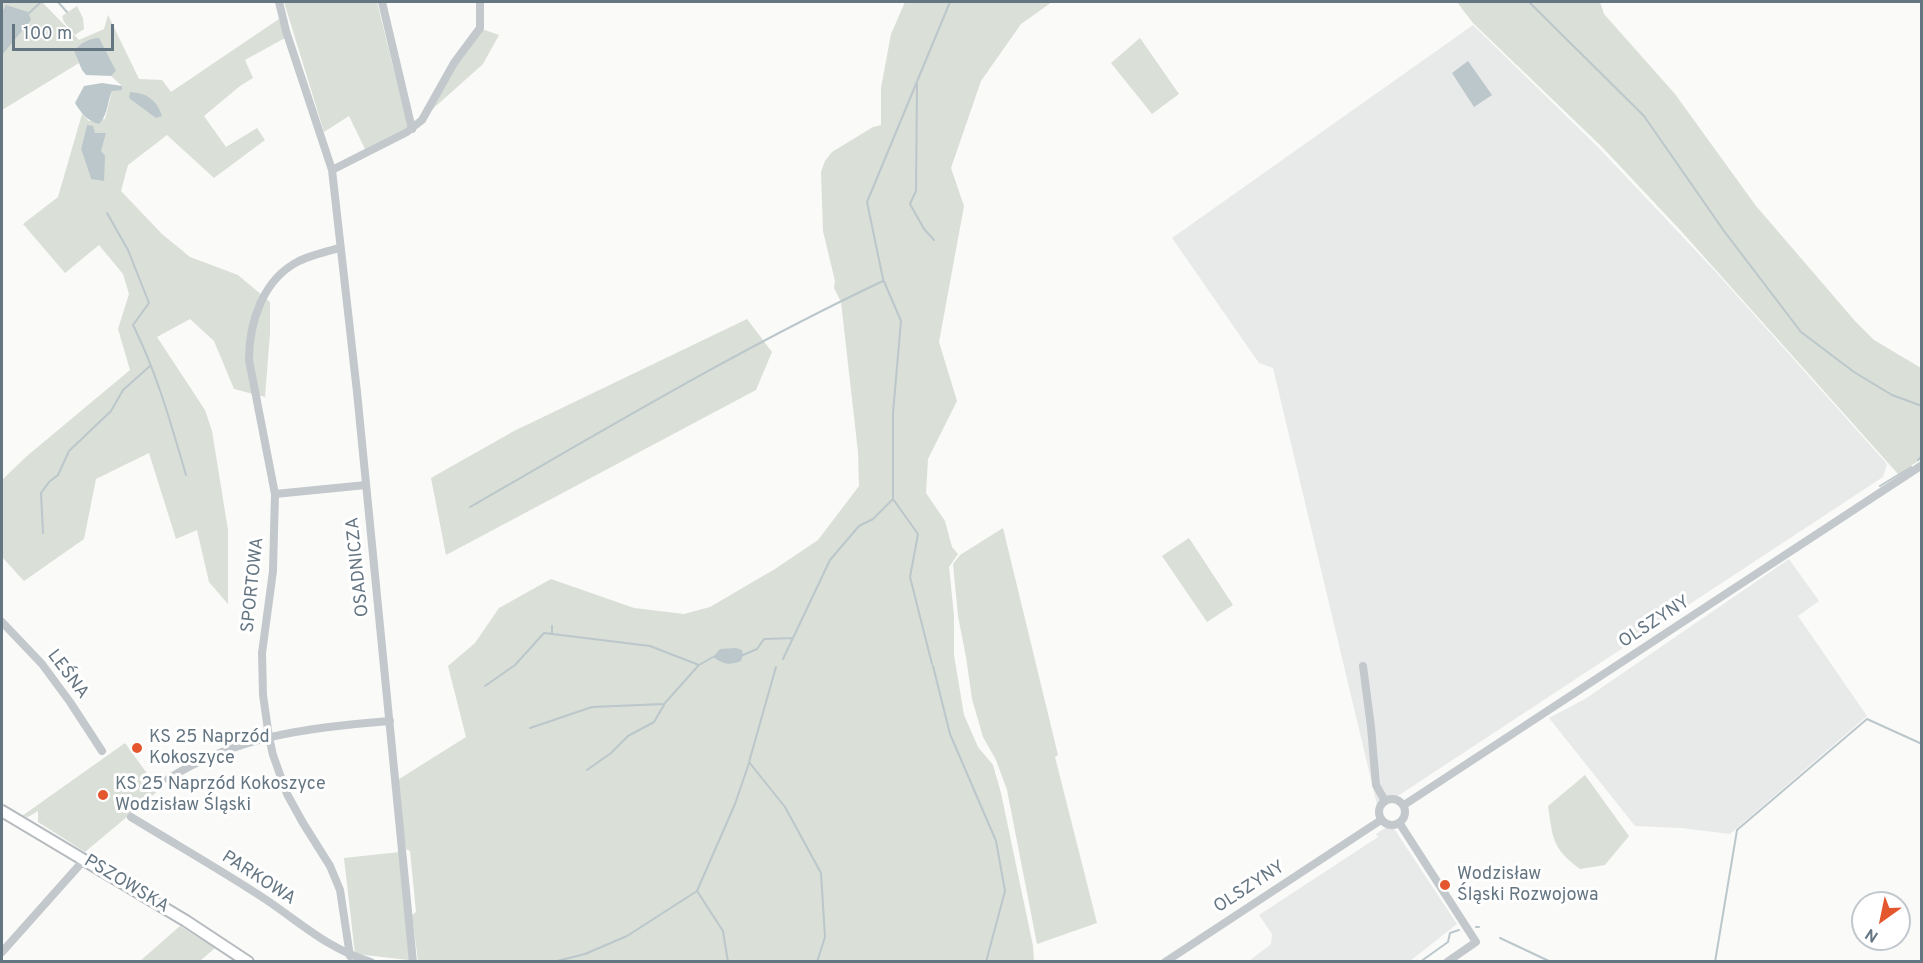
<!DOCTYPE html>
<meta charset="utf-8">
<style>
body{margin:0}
#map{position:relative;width:1923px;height:963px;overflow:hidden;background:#fafaf8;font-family:Overpass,sans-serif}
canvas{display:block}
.frame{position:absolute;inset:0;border:3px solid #657683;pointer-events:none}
.north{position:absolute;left:1851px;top:891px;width:60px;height:60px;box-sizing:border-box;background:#fff;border:2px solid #c1c8cd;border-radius:50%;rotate:213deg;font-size:16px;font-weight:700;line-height:24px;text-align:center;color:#657683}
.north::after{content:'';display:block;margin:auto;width:21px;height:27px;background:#e4572e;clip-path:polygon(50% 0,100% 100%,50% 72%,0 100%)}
.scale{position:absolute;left:12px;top:24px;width:102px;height:27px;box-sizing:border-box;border:3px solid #657683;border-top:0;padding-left:8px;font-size:18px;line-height:21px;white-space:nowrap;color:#657683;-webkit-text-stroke:4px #fff;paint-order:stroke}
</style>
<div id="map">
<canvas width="1923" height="963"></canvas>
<div class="frame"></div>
<div class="north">N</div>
<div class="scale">100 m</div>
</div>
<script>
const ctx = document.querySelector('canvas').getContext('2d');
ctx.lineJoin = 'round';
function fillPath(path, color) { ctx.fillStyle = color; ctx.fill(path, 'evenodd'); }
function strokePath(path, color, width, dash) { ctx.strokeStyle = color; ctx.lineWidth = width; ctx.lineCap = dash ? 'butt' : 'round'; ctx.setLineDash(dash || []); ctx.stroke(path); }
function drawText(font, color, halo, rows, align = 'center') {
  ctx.font = font + ' Overpass,sans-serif'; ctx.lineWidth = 6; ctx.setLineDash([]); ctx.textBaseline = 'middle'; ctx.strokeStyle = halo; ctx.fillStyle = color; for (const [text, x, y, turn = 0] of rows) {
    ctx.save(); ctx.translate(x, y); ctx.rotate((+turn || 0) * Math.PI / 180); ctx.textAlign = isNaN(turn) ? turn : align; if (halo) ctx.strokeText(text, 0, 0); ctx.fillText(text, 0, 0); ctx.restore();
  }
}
fillPath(new Path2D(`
 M 1473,25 L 1597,146 L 1715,271 L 1887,464 L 1883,477 L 1378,809 L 1273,368 L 1259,363 L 1172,238 Z
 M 1789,559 L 1819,601 L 1798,616 L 1867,716 L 1730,834 L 1681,828 L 1635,826 L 1549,718 L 1585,699 Z
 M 1391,824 L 1457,924 L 1410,961 L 1249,961 L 1271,944 L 1272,934 L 1259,915 L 1378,837 L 1376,834 Z`), '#e8e9e9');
fillPath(new Path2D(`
 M 2,2 L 42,2 L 79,40 L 104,29 L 108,15 L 139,79 L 162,80 L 171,92 L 279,19 L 285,38 L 245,60 L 253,78 L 240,86 L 204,116 L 226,147 L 257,128 L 265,140 L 214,178 L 167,135 L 128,165 L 121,191 L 162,234 L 190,257 L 238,275 L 270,302 L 270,333 L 265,397 L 234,389 L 214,341 L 190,319 L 157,337 L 205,410 L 212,431 L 228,530 L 228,604 L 209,582 L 197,530 L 176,539 L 149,453 L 96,479 L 84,539 L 24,581 L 2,557 L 2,480 L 27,456 L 130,370 L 118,329 L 129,294 L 123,274 L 99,245 L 65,273 L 23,224 L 58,197 L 82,114 L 89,121 L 105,119 L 112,91 L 122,86 L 111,76 L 116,71 L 74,51 L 79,63 L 2,110 ZM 87,125 L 95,133 L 106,133 L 91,179 L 81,149 Z
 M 284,2 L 377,2 L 408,127 L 365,149 L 349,116 L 324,132 Z
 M 905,2 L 1052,2 L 1021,24 L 981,81 L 951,168 L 964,206 L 939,342 L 957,401 L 928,459 L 926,493 L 945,521 L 952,547 L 958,554 L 949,567 L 954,615 L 954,655 L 964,715 L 978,747 L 993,765 L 1001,793 L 1033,946 L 1034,961 L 418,961 L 412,915 L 416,912 L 410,851 L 406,849 L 396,781 L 466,737 L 448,666 L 475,643 L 499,608 L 551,579 L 634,608 L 684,614 L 710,607 L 775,569 L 818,540 L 859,486 L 858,452 L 841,302 L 834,288 L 835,281 L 823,231 L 821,172 L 825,161 L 832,152 L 873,127 L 881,125 L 881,88 L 891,34 Z
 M 1457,2 L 1600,2 L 1604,14 L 1675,94 L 1756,206 L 1855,321 L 1874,340 L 1921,368 L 1922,458 L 1920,460 L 1898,474 L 1681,231 L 1603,148 L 1473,23 Z
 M 77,6 L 83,18 L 84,29 L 75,35 L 64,22 L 62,16 Z
 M 482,29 L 499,35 L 483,64 L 427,114 L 453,69 Z
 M 1140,38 L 1179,94 L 1152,114 L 1111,63 Z
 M 747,319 L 772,352 L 756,390 L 446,555 L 431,478 L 514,431 Z
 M 1003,528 L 1058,755 L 1055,757 L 1097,923 L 1037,944 L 1007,790 L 996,760 L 983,737 L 972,699 L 966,657 L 958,616 L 953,564 L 960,555 Z
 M 1189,538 L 1233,605 L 1207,622 L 1162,556 Z
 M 125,743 L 159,790 L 85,852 L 38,822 L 38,811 L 28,817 L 22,816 Z
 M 1585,775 L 1629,836 L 1605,865 L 1580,869 C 1552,848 1553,839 1548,806 Z
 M 400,852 L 410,958 L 409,960 L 355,954 L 344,858 Z
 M 180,926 L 215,948 L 200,961 L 140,961 Z`), '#dadfd7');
fillPath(new Path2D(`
 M 6,5 L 28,12 L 31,20 L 2,55 L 2,12 Z
 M 99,38 L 116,71 L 111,76 L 86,75 L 82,70 L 74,51 C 81,43 87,39 99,38 Z
 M 1468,61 L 1492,95 L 1474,107 L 1452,73 Z
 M 102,83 L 122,86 L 122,90 L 112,91 C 107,102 108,115 99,124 C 86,120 82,114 75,103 L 84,86 Z
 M 130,92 C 147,93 157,100 162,116 L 156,118 L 129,98 Z
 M 87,125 L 93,126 L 95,133 L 106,133 L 101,151 L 105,156 L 104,181 L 91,179 L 81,149 Z
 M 736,648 L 742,650 L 743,655 L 741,661 C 729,666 723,664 713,657 L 720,649 Z`), '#bbc7cb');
strokePath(new Path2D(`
 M 58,2 L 67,12
 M 1529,2 L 1644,116 L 1724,231 L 1801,332 L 1854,372 L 1892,395 L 1922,406
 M 29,13 L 41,2
 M 917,84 L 916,191 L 910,204 L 924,229 L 934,240
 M 107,213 L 128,250 L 149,303 L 133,325 C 157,373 171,424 186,475
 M 1918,460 L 1922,456
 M 1880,486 L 1911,467
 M 470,507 C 606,429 741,348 883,281
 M 43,533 L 41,493 L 49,482 L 58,475 L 69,451 L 111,411 L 123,390 L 150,366
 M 552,634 L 552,626
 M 743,655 L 757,649 L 764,639 L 793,638
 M 783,659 L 830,560 L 859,526 L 873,519 L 893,499
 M 932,664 L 910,577 L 918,534 L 893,499 L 893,413 L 901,321 L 883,279 L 867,202 L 950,2
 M 933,666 L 950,734 L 996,841 L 1005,891 L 986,962
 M 776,667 L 749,762 L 785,807 L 821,873 L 825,937 L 817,962
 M 485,686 L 515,665 L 544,633 L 650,646 L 699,665 L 713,657
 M 530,728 L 592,707 L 664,704 L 698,666
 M 587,770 L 611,753 L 628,736 L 654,722 L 664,705
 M 1476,927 L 1479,927
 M 1500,938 L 1551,962
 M 553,962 L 585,954 L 627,936 L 697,891
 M 728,962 L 723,931 L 697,891 L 735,804 L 749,763
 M 1420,962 L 1448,942 L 1450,933 L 1459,930
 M 1715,962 L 1737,830 L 1867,719 L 1922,744`), '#bbc7cb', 2);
const major = new Path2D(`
 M 2,811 L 186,921 L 248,962`);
strokePath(major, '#b5babe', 14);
strokePath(new Path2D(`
 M 279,2 L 286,31 L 332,170 L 357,392 L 413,962
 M 382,2 L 412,129
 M 332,170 L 407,132 L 422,120 L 454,63 L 480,28 L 480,2
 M 339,248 C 326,252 312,255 299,261 C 263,279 249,322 249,360 L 275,494 L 273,571 L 262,653 L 263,695 L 269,737 L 273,755 L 287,794 L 303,823 L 330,866 L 340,890 L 350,956
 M 275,494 L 366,485
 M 2,622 L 42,664 L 70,702 L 102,751
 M 1363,666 L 1371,727 L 1376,785 L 1385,801
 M 168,779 C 235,736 312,727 390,721
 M1379 812a13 13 0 1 1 26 0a13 13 0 1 1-26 0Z
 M 1404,805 L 1922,465
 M 131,817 C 175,844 221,870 265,899 C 301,923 328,949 371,962
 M 1400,824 L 1476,942 L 1447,962
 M 2,952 L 84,860
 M 1165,962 L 1381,820`), '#c3c8cc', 8);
strokePath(major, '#fff', 10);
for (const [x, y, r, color] of [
 [137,748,6,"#e4572e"],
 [103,795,6,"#e4572e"],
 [1445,885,6,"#e4572e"]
]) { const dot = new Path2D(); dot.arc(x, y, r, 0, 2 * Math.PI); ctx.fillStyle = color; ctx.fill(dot); strokePath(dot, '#fff', 2); }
drawText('18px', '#657683', '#fff', [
 ["OSADNICZA",359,567,-96],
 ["SPORTOWA",254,585,-84],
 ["OLSZYNY",1655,623,-33],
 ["LEŚNA",67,675,53],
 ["PARKOWA",258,879,33],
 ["PSZOWSKA",126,885,31],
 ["OLSZYNY",1250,888,-33]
]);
drawText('18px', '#657683', '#fff', [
 ["KS 25 Naprzód",149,738],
 ["Kokoszyce",149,759],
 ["KS 25 Naprzód Kokoszyce",115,785],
 ["Wodzisław Śląski",115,806],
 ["Wodzisław",1457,875],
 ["Śląski Rozwojowa",1457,896]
], 'left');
</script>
